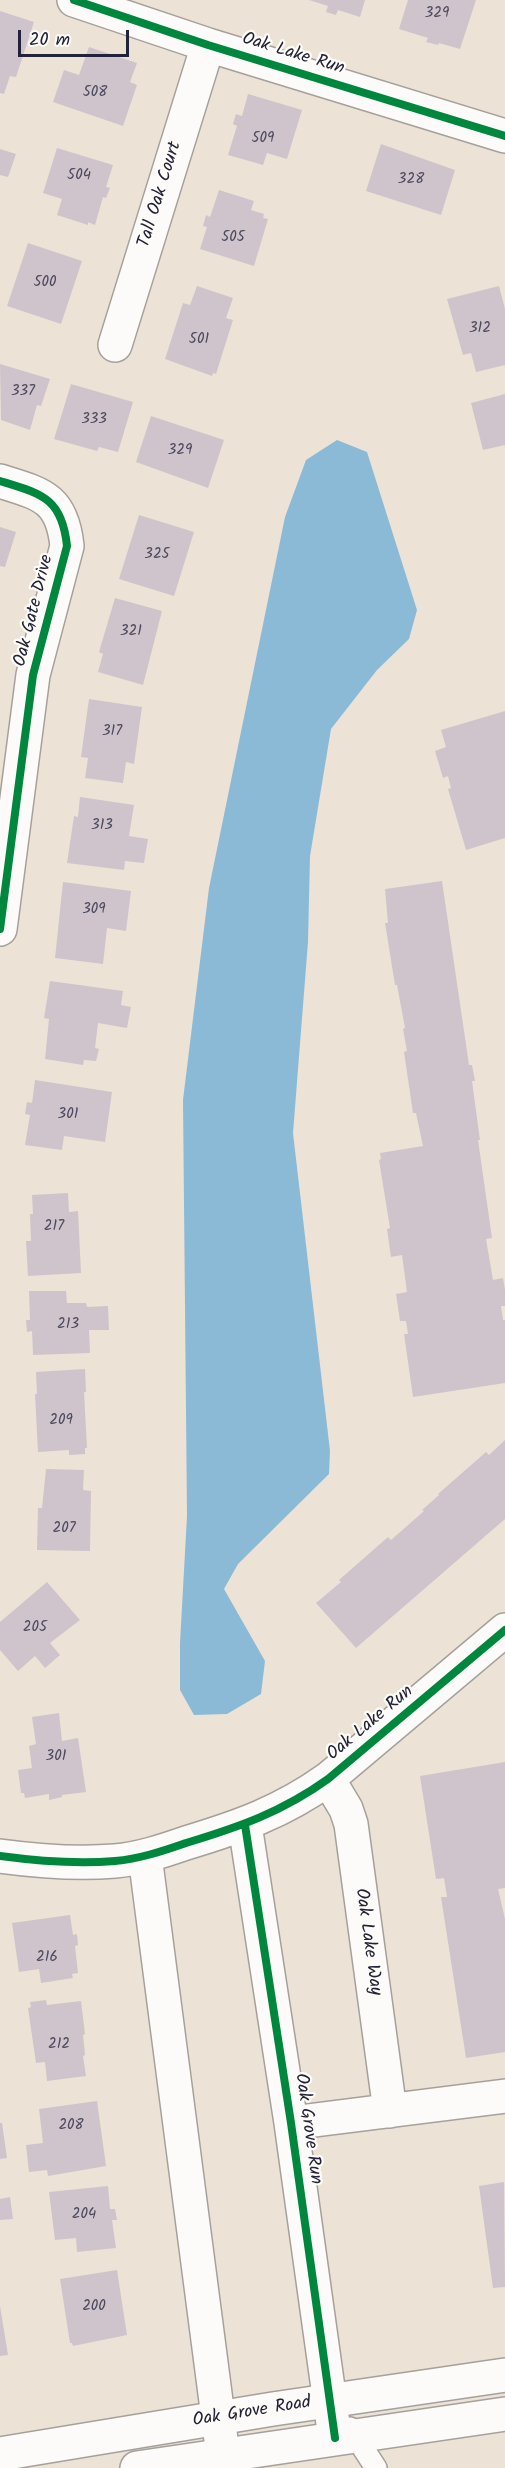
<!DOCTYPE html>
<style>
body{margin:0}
#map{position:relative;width:505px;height:2468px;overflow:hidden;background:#ece3d6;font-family:Kalam,sans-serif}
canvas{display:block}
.scale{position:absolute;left:18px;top:30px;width:111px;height:27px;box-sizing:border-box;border:3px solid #22223b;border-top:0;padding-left:8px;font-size:18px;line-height:21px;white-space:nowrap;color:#22223b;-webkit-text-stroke:4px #fdfcf7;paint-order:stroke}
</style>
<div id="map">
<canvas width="505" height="2468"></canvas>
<div class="scale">20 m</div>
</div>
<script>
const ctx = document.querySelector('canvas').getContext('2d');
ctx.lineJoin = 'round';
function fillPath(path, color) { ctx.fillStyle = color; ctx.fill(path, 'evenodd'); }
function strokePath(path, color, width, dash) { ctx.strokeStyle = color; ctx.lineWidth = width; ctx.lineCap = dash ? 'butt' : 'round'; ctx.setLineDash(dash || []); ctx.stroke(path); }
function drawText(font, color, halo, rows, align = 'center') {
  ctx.font = font + ' Kalam,sans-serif'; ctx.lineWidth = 4.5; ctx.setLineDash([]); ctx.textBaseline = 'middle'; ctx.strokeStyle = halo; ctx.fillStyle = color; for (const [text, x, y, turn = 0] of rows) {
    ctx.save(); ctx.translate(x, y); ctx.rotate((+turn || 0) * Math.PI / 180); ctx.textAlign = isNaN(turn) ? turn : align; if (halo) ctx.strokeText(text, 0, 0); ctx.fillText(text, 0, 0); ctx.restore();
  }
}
fillPath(new Path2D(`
 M 337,440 L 367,452 L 417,610 L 409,639 L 377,670 L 331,729 L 310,856 L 308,942 L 293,1133 L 330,1451 L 329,1474 L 238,1564 L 224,1589 L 265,1661 L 261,1694 L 227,1714 L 194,1715 L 180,1690 L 180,1643 L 187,1516 L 183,1100 L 209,888 L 285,517 L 306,460 Z`), '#8bbad7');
fillPath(new Path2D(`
 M 309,0 L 365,0 L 360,17 L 338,10 L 336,15 L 326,12 L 328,6 Z
 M 408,0 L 476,0 L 460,49 L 439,43 L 438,45 L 426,42 L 428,38 L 399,29 Z
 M 0,11 L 34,22 L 16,77 L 10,76 L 4,94 L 0,93 Z
 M 89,47 L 137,63 L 130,82 L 137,85 L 123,126 L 53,102 L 64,70 L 79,75 Z
 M 248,94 L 302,110 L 287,159 L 267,153 L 263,165 L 228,155 L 237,126 L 233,124 L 236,114 L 242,116 Z
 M 381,144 L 455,170 L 441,215 L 366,191 Z
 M 57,148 L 113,165 L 106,187 L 110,188 L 106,198 L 103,197 L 95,225 L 88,222 L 88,225 L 57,215 L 62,199 L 43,193 Z
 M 0,149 L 16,154 L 8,177 L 0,175 Z
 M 219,190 L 254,201 L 251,210 L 264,214 L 263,218 L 268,219 L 254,266 L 200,249 L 207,227 L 203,226 L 206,215 L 210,217 Z
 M 28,243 L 82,261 L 61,324 L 7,306 Z
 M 197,286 L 233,298 L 226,318 L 233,320 L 216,374 L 213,373 L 212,376 L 165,359 L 183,303 L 190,305 Z
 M 499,286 L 505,309 L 505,365 L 476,372 L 471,353 L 463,355 L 447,299 Z
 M 0,364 L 50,379 L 41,406 L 37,405 L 30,430 L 1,420 Z
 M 71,384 L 133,402 L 118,452 L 99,447 L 97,451 L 54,439 Z
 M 505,394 L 505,445 L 483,450 L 471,403 Z
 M 151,416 L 224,440 L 208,488 L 136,462 Z
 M 139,515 L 194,532 L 174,596 L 119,579 Z
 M 0,527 L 16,532 L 5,567 L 0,566 Z
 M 115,598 L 162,611 L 143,685 L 98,672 L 103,654 L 99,652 Z
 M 89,699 L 142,707 L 134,764 L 126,762 L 123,783 L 85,778 L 88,758 L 81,757 Z
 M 505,711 L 505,838 L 466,850 L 448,789 L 451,788 L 448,776 L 443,778 L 435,751 L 446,747 L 441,730 Z
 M 80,797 L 134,805 L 129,836 L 148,839 L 144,863 L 125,861 L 124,870 L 67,863 L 74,816 L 78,817 Z
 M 442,881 L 469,1065 L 472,1065 L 475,1081 L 472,1081 L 480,1140 L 478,1140 L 492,1238 L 486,1239 L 493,1280 L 503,1278 L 505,1290 L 505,1306 L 501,1306 L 503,1320 L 505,1320 L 505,1383 L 413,1397 L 404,1334 L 408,1334 L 406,1321 L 400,1321 L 396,1294 L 407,1292 L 402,1255 L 391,1257 L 387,1229 L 390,1228 L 379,1160 L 381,1159 L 380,1153 L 423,1146 L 416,1113 L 413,1113 L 404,1052 L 407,1051 L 403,1029 L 405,1028 L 397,985 L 395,985 L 385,923 L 388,923 L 385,889 Z
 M 63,882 L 131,891 L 126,931 L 107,928 L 103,964 L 55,958 Z
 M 50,981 L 123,991 L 121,1005 L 131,1007 L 127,1028 L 98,1023 L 95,1048 L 99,1049 L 96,1061 L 84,1060 L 83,1065 L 45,1059 L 49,1019 L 44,1018 Z
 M 35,1080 L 112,1092 L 105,1142 L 64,1136 L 62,1150 L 25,1145 L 30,1115 L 25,1114 L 27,1102 L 32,1103 Z
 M 68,1193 L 69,1212 L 78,1211 L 81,1273 L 28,1276 L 26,1241 L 31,1241 L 30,1214 L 33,1214 L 32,1195 Z
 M 29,1291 L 66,1291 L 67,1303 L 86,1303 L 87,1307 L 108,1306 L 109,1330 L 89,1330 L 90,1353 L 33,1355 L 32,1331 L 27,1332 L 26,1320 L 30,1320 Z
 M 85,1369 L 86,1392 L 84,1392 L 87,1448 L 85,1448 L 85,1454 L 69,1455 L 69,1450 L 38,1452 L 35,1394 L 37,1394 L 36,1372 Z
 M 505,1440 L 505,1519 L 356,1648 L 316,1603 L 341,1582 L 339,1580 L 388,1537 L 391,1540 L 424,1511 L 422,1510 L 439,1495 L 438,1494 L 486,1452 L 489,1455 Z
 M 46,1469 L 84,1470 L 83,1490 L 91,1491 L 90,1551 L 37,1550 L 38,1508 L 42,1508 Z
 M 47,1582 L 80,1620 L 50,1643 L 60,1655 L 45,1668 L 35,1656 L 18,1671 L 0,1650 L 0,1622 Z
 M 59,1713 L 62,1741 L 78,1738 L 86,1792 L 62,1795 L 62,1797 L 49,1800 L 49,1794 L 25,1798 L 24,1793 L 21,1793 L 18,1770 L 32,1768 L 29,1746 L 36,1744 L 32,1717 Z
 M 505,1762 L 505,1888 L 498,1889 L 505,1919 L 505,2052 L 466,2058 L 441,1897 L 447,1897 L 444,1878 L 436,1879 L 420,1776 Z
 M 70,1915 L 73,1935 L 77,1934 L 78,1945 L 75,1946 L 78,1973 L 72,1974 L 73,1978 L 41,1983 L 39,1969 L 19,1972 L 12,1923 Z
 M 46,2000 L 47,2005 L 81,2001 L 85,2034 L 83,2035 L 85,2055 L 83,2056 L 86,2076 L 47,2081 L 45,2062 L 36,2063 L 28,2008 L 31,2007 L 30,2002 Z
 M 97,2101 L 106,2166 L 48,2176 L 47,2170 L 29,2172 L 26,2145 L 43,2143 L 39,2109 Z
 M 0,2123 L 2,2123 L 7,2158 L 0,2159 Z
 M 504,2182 L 505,2287 L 493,2288 L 479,2186 Z
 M 108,2186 L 110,2209 L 115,2209 L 117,2220 L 112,2220 L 116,2248 L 77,2252 L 76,2238 L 55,2240 L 49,2192 Z
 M 10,2197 L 13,2219 L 0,2220 L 0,2199 Z
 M 117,2270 L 127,2335 L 73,2346 L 72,2343 L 70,2343 L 60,2279 Z
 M 0,2306 L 8,2355 L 0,2356 Z`), '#cfc4cb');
const lane = new Path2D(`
 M 350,2428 L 376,2468`);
const street = new Path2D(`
 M 74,0 L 208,45 L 505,136
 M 115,345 L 208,45
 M 0,481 C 42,494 62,498 67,546 L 33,675 L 0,929
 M 328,1779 L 346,1809 L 351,1824 L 390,2111
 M 245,1825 L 291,2123 L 335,2438
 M 0,1856 C 37,1861 78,1864 115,1861 C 139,1859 163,1851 186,1843 C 239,1827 282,1812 328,1779 L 505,1630
 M 145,1856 L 223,2455
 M 291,2123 L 505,2096`);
const secondary = new Path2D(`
 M 0,2454 L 273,2409 L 505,2375
 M 137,2468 L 505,2414`);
strokePath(lane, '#a5a09b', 24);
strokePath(street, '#a5a09b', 36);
strokePath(secondary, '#a5a09b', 36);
strokePath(lane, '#fcfbf9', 21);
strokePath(street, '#fcfbf9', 33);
strokePath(secondary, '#fcfbf9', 33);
strokePath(new Path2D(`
 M 74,0 L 208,45 L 505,136
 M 0,481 C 42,494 62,498 67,546 L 33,675 L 0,929
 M 245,1825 L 291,2123 L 335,2438
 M 0,1856 C 37,1861 78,1864 115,1861 C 139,1859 163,1851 186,1843 C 239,1827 282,1812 328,1779 L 505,1630`), '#00873e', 8);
drawText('15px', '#4d4a5f', null, [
 ["329",437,14],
 ["508",95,93],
 ["509",263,139],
 ["504",79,176],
 ["328",411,180],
 ["505",233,238],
 ["500",45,283],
 ["312",480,329],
 ["501",199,340],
 ["337",23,392],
 ["333",94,420],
 ["329",180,451],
 ["325",157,555],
 ["321",131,632],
 ["317",112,732],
 ["313",102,826],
 ["309",94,910],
 ["301",68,1115],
 ["217",54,1227],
 ["213",68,1325],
 ["209",61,1421],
 ["207",64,1529],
 ["205",35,1628],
 ["301",56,1757],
 ["216",47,1958],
 ["212",59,2045],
 ["208",71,2126],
 ["204",84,2215],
 ["200",94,2307]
]);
drawText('18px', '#22223b', '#fdfcf7', [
 ["Oak Lake Run",293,55,17],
 ["Tall Oak Court",161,195,-73],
 ["Oak Gate Drive",35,611,-76],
 ["Oak Lake Run",371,1724,-40],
 ["Oak Lake Way",367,1942,82],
 ["Oak Grove Run",307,2129,82],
 ["Oak Grove Road",252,2413,-9]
]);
</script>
